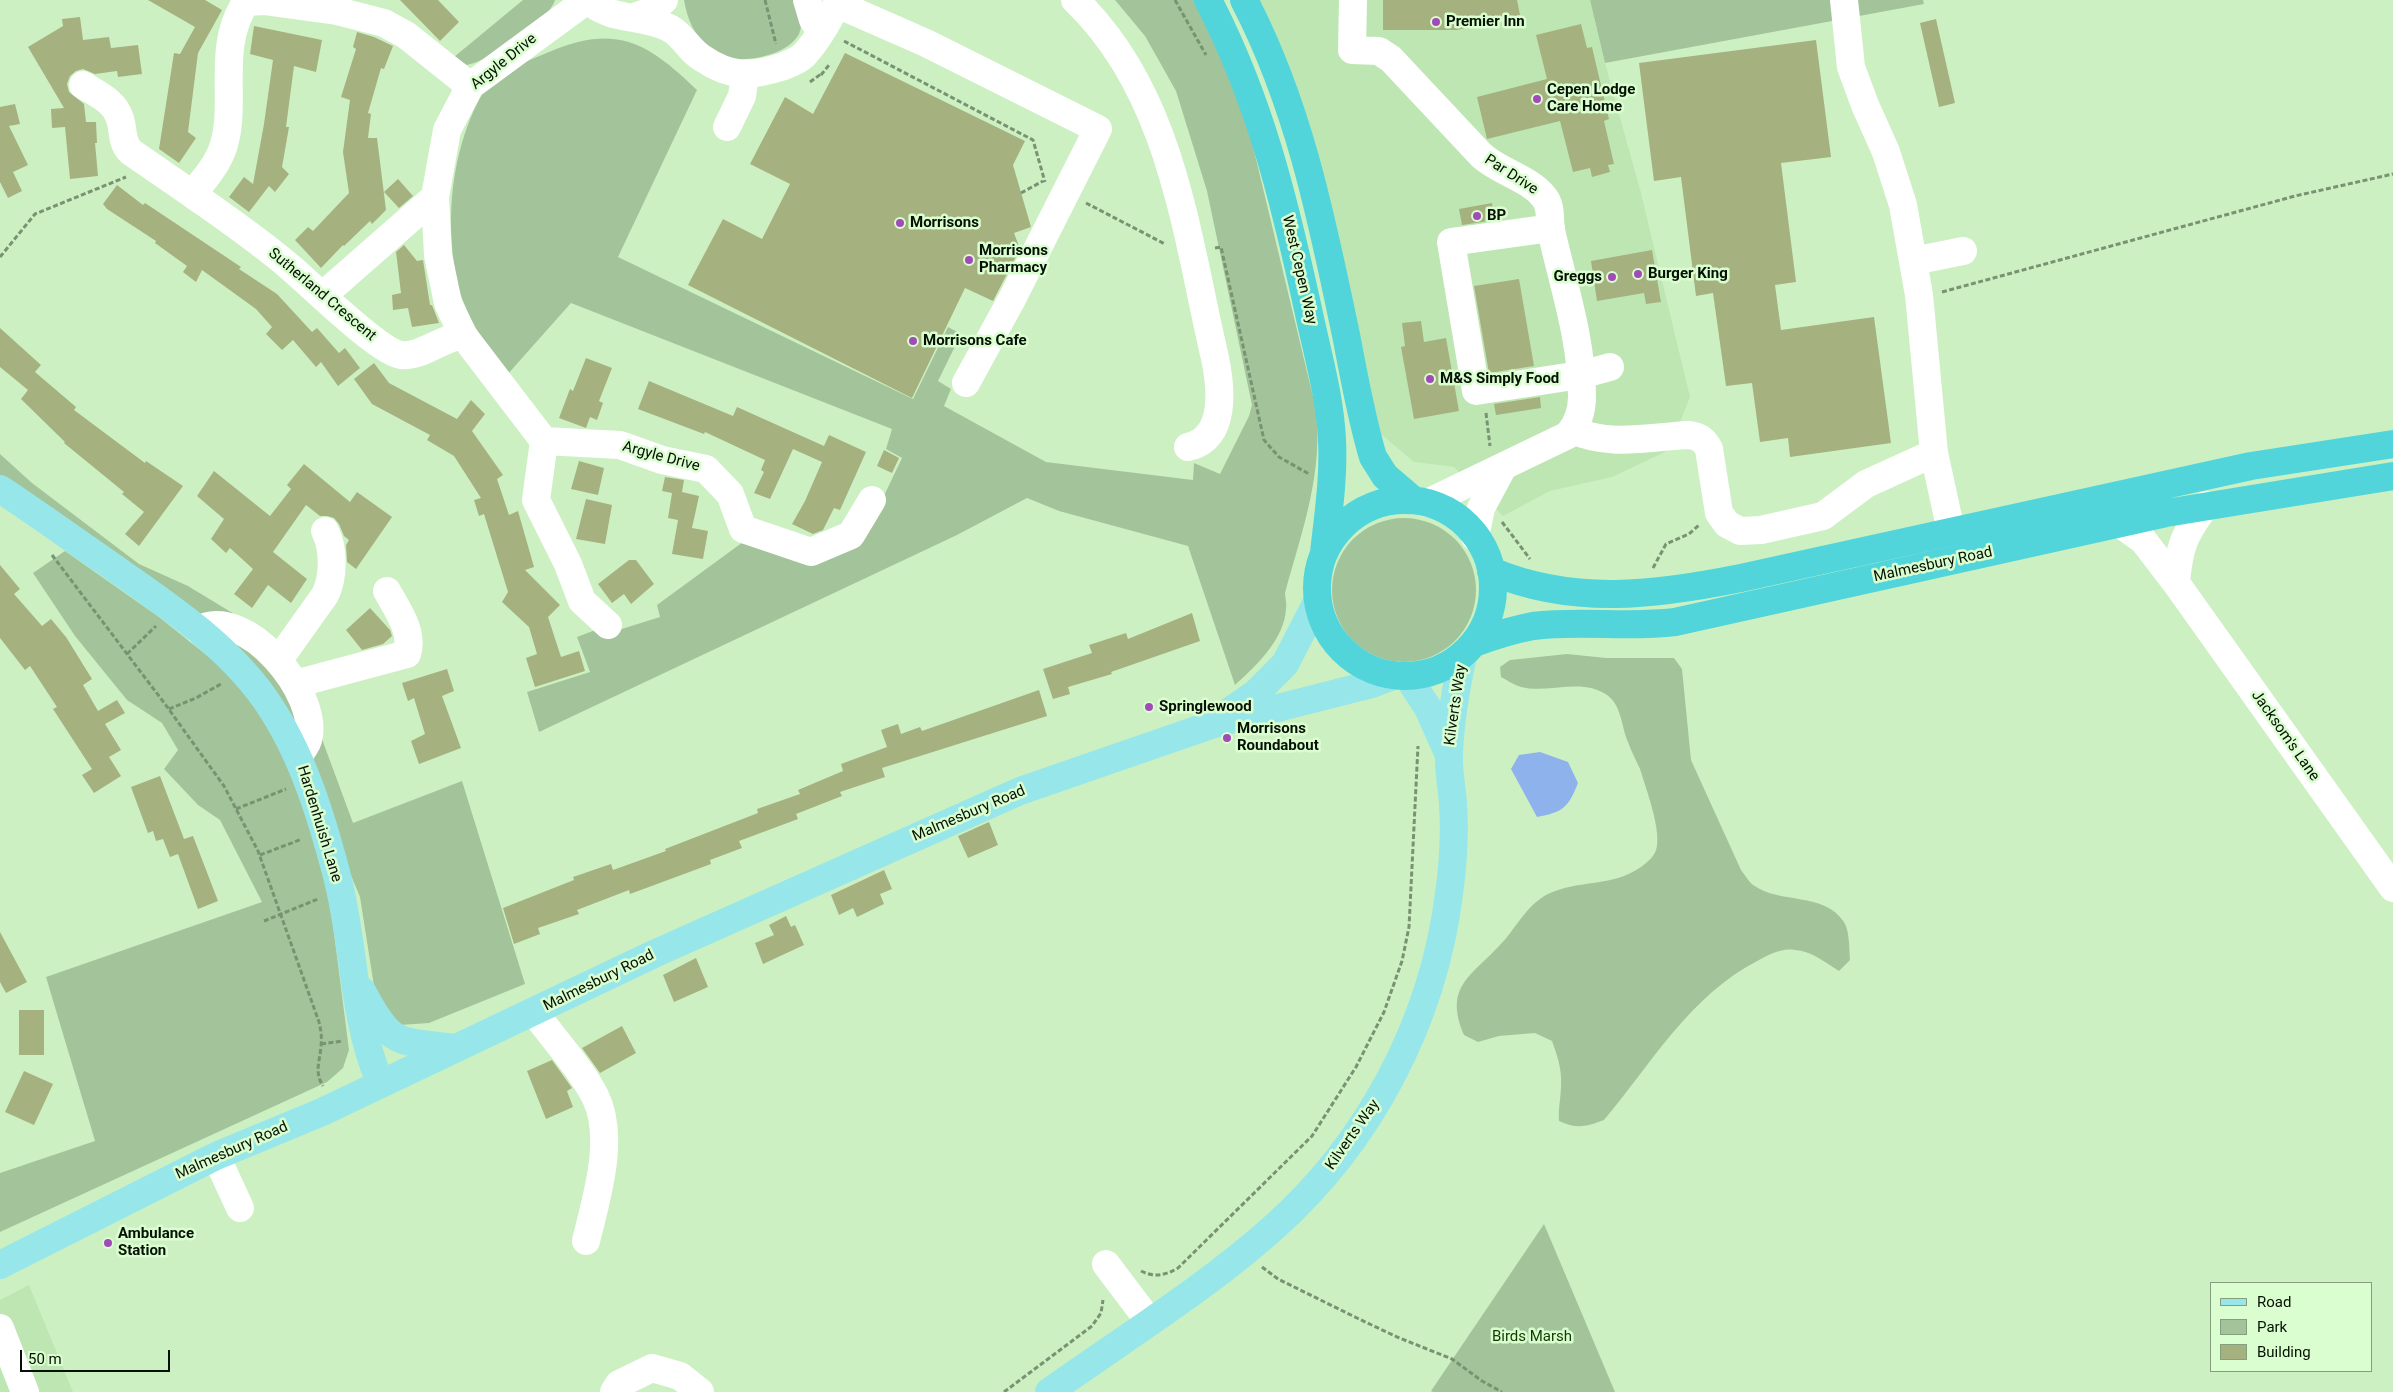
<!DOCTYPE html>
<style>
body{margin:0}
#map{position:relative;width:2393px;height:1392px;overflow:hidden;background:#cdf0c3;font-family:Roboto,sans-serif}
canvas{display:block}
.legend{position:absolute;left:2210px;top:1282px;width:162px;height:90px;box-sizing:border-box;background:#dafed0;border:1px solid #859f7e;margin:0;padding:6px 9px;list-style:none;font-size:15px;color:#051103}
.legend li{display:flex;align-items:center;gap:10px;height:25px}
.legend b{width:25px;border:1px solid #859f7e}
.scale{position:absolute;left:20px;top:1350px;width:150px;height:22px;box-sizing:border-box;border:2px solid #051103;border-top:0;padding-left:6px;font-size:15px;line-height:18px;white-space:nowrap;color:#051103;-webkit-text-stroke:4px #dafed0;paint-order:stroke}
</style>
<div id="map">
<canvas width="2393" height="1392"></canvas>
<ul class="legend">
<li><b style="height:6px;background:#97e6e9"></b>Road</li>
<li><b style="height:14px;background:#a3c49a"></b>Park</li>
<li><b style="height:14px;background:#a5b17e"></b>Building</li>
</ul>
<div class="scale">50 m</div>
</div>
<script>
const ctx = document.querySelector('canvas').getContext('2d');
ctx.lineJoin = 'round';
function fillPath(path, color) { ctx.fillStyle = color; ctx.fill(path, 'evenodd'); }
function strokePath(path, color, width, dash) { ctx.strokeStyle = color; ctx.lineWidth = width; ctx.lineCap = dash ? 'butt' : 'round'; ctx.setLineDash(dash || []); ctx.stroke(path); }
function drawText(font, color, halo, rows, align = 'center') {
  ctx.font = font + ' Roboto,sans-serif'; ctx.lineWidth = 5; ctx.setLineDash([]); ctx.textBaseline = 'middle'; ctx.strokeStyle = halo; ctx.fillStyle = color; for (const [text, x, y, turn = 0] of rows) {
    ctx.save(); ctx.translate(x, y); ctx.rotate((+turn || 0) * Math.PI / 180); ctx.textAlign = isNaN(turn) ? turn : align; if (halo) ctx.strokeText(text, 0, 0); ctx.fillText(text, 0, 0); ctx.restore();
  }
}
fillPath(new Path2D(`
 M 1256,0 L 1590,0 L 1605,63 L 1641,193 L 1690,397 L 1669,450 L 1612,477 L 1550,491 L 1503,516 L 1454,467 L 1414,462 L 1371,426 Z
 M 29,1285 L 73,1392 L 0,1392 L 0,1300 Z`), '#bee6b3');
fillPath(new Path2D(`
 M 523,0 L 555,0 C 549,21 489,61 467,65 L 454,57 Z
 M 684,0 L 798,0 C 799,10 804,24 799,34 C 787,58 729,68 710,50 C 695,37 687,19 684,0 Z
 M 1115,0 L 1194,0 L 1236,91 L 1251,138 L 1315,405 C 1325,469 1302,531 1285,593 C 1285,598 1287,603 1286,608 C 1285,639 1256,666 1235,685 L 1188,546 L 1059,511 L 1027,498 L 957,535 L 539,732 L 527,692 L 590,672 L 577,637 L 598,629 L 609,633 L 660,617 L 657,605 L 743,542 L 802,557 L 870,525 L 902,458 L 886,449 L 892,429 L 571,303 L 507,375 C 488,348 466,318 458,285 C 445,228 450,163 474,110 C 479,100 485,86 495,79 C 511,67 532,59 549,52 C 617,23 648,43 697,90 L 618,257 L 913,399 L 948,327 L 961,334 L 938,381 L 951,389 L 944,406 L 1046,462 L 1193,480 L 1194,463 L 1220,474 L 1249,416 L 1252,405 L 1207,191 L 1176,91 L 1145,36 Z
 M 1590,0 L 1923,0 L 1924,4 L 1605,63 Z
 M 0,454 L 32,483 L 139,564 L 188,586 L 249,623 L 309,704 L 353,823 L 462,781 L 525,984 L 429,1023 L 400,1025 L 376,999 L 360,897 L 273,690 L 0,480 Z
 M1332 590a72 72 0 1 1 144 0a72 72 0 1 1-144 0Z
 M 65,551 L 159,617 L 229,673 L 258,705 L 286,753 L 320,850 L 333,925 L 349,1050 L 343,1068 L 327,1082 L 0,1232 L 0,1173 L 95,1141 L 46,977 L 262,902 L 220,820 L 198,805 L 164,769 L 178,750 L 162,723 L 127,700 L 75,636 L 33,573 Z
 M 1567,654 L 1606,658 L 1674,658 L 1682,669 L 1691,760 L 1741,870 C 1745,875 1749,882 1753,885 C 1781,905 1823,891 1844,922 C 1850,932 1849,949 1850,960 L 1839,971 C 1824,962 1812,951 1795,950 C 1781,948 1771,954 1759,960 C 1690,995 1652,1063 1604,1120 C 1586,1127 1576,1129 1559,1121 C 1558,1108 1561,1097 1561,1085 C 1562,1069 1557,1055 1552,1041 L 1535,1033 L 1499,1036 L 1478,1042 L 1464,1035 C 1444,987 1470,977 1499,946 C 1516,929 1525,906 1548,894 C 1579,879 1611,888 1641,867 C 1646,863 1654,857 1656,850 C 1662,831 1646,789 1640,769 C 1636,760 1631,751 1628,742 C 1621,726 1622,706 1607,695 C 1582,677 1548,694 1521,687 C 1514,685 1507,680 1501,677 L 1500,667 L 1510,660 Z
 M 1544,1224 L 1615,1392 L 1433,1392 L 1431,1391 Z`), '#a3c49a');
fillPath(new Path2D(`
 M 1540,752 L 1568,762 L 1578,783 C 1568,808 1563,812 1537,817 L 1511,769 L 1519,755 Z`), '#8eb2eb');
fillPath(new Path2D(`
 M 148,0 L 205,0 L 222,10 L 198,53 L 188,132 L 196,138 L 179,163 L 159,149 L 174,53 L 180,54 L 195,27 Z
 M 400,0 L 438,0 L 459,22 L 440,41 Z
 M 1383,0 L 1517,0 L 1520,15 L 1457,30 L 1383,30 Z
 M 80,17 L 83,40 L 109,37 L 111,48 L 138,45 L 142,74 L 118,77 L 117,71 L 95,74 L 83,69 L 76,71 L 70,76 L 67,84 L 69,92 L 84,104 L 86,122 L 96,122 L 97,143 L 95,143 L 98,176 L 70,179 L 65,127 L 52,128 L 51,109 L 64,108 L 28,47 L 63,26 L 62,19 Z
 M 1936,19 L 1955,103 L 1939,107 L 1920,23 Z
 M 1581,24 L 1587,48 L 1592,47 L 1599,77 L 1609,119 L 1604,121 L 1614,164 L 1608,165 L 1610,172 L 1592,177 L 1590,168 L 1573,172 L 1560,121 L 1487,139 L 1477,97 L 1547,79 L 1536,35 Z
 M 254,26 L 322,40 L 316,72 L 294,66 L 286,127 L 289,127 L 282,167 L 289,174 L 275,192 L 269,186 L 249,212 L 229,197 L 244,177 L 253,184 L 264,124 L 273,60 L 250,54 Z
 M 357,32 L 374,37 L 393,46 L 384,69 L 381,68 L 368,113 L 371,114 L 368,138 L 377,138 L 386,210 L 372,224 L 370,221 L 344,246 L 343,245 L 321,268 L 295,240 L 308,227 L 313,231 L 349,193 L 343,152 L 350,100 L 341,97 L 356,49 L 353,47 Z
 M 1816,40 L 1831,157 L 1781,163 L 1796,282 L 1775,285 L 1781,330 L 1874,317 L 1891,443 L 1790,457 L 1788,438 L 1760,442 L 1752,383 L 1726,386 L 1713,293 L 1696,296 L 1681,177 L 1654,181 L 1639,63 Z
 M 845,53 L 1025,141 L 1013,165 L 1031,227 L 1014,233 L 1020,249 L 993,301 L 965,288 L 912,398 L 688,285 L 723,219 L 762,239 L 790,184 L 750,164 L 785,97 L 813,114 Z
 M 15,104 L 20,124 L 9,126 L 28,165 L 13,172 L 22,191 L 8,198 L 0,182 L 0,107 Z
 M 398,179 L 413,196 L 399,208 L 384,192 Z
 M 117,185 L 143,205 L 145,203 L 241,267 L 239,269 L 277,294 L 312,332 L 317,328 L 339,353 L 345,348 L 360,368 L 338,386 L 321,362 L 316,367 L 293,340 L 282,350 L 266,334 L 272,327 L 256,309 L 202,270 L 196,282 L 183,272 L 187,266 L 155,243 L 156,241 L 107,209 L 103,204 Z
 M 1492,203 L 1495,220 L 1462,225 L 1459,209 Z
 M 404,245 L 417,261 L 423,260 L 430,305 L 432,305 L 439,323 L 412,327 L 408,308 L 393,310 L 392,295 L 401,293 L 396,252 Z
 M 1652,250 L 1661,302 L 1646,304 L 1644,293 L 1597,301 L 1591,261 Z
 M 1519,279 L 1534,366 L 1489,373 L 1474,286 Z
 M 1421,321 L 1424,342 L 1446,338 L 1459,411 L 1414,419 L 1401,347 L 1405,346 L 1402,323 Z
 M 0,328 L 41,365 L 35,372 L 76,407 L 74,410 L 145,463 L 146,461 L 183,486 L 139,546 L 125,534 L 144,512 L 122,494 L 124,492 L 64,443 L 65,442 L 21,399 L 28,390 L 0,367 Z
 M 586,358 L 612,368 L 599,401 L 603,403 L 597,420 L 590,417 L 586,428 L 559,418 L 570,389 L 573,391 Z
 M 374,363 L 389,383 L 457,419 L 471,400 L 485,414 L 472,431 L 503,475 L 497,479 L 509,515 L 518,511 L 534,567 L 525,570 L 560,605 L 548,617 L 561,657 L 579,651 L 585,671 L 535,687 L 526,658 L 537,654 L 529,627 L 502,602 L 508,592 L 484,514 L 479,516 L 474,500 L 481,498 L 454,456 L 427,440 L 430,435 L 372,404 L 354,379 Z
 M 649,381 L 733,416 L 737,407 L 824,446 L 829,435 L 866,452 L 840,510 L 834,508 L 823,530 L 813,534 L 792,524 L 805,501 L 822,462 L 793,449 L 770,499 L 754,493 L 764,472 L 761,470 L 765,460 L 705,432 L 704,434 L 638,409 Z
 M 1540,397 L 1541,408 L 1496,415 L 1494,404 Z
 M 884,450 L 899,458 L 892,473 L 877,466 Z
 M 579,461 L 604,468 L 598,495 L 571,489 Z
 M 304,464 L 350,502 L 357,492 L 392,517 L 356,569 L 347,562 L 346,545 L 349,540 L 344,536 L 339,524 L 334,518 L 327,516 L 320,516 L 306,505 L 273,552 L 307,579 L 291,603 L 268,585 L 252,608 L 234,594 L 253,569 L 230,548 L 226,553 L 211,539 L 224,519 L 197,496 L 214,471 L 270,516 L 291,489 L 287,485 Z
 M 665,477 L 684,480 L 682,492 L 699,496 L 692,528 L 708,531 L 703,559 L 672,554 L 678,520 L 668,518 L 672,493 L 662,491 Z
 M 586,499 L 612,505 L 605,544 L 576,539 Z
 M 629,560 L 636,560 L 654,584 L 631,604 L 624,594 L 612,603 L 598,584 Z
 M 0,565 L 20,589 L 14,594 L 42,626 L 51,619 L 66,637 L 92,679 L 83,685 L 98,711 L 117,700 L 125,713 L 105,724 L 121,750 L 109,757 L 121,776 L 94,793 L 82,775 L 92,769 L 53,709 L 57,707 L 30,666 L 25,670 L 0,638 Z
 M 370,608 L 390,630 L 392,636 L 383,644 L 362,650 L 346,630 Z
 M 1192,613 L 1200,641 L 1111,672 L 1112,674 L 1068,687 L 1070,694 L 1053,699 L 1043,669 L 1092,653 L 1089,645 L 1126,633 L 1128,639 Z
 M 447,669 L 454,691 L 442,696 L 461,748 L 419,764 L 411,741 L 425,734 L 414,698 L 408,701 L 402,683 Z
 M 1039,690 L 1047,716 L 882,768 L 885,777 L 840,792 L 842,796 L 796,814 L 798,819 L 739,841 L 742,848 L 710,860 L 711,864 L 630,894 L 629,890 L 577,910 L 579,914 L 538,928 L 540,934 L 514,944 L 503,908 L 574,880 L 573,877 L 611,864 L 613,870 L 666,851 L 665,849 L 758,813 L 757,809 L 800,794 L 798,790 L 843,771 L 841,764 L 887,747 L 881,730 L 898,724 L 901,734 L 920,727 L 922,731 Z
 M 160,776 L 184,839 L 193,836 L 218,901 L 198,909 L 178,854 L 170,857 L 163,839 L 156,841 L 153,831 L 148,833 L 131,787 Z
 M 989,822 L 998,845 L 968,858 L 958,836 Z
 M 884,870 L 892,889 L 880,894 L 884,904 L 857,917 L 853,908 L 839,915 L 831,895 Z
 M 786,916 L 791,927 L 795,925 L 804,945 L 763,964 L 755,943 L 774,935 L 769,925 Z
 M 0,932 L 27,982 L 6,993 L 0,982 Z
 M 696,958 L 708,987 L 674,1002 L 663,975 Z
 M 19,1010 L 44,1010 L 44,1055 L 19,1055 Z
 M 622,1026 L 636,1053 L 600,1073 L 582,1048 Z
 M 552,1060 L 572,1088 L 567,1091 L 573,1107 L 546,1119 L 527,1071 Z
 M 24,1071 L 53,1084 L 34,1125 L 5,1112 Z`), '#a5b17e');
strokePath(new Path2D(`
 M 765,0 L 776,44
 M 1175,0 L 1206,55
 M 844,41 L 1033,140 L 1045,182
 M 821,75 L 829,65
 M 810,82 L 821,74
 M 1021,193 L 1043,181
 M 1086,203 L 1165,244
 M 1215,248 L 1221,247 L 1264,440 L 1279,457 L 1309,474
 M 0,257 L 35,214 L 126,177
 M 1942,292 L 2295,196 L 2393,174
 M 1486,413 L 1490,446
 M 1502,522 L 1530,559
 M 52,555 L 165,704 L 224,786 L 258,851 L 319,1022 C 321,1030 322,1038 321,1046 C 320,1061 314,1072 323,1086
 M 1653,568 L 1666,544 L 1689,534 L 1699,525
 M 127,654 L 156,626
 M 169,709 L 196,698 L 221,684
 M 236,809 L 286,789
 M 260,855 L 302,839
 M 264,921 L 318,899
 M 321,1044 L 343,1041
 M 1262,1267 L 1278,1279 L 1357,1318 L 1397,1337 L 1452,1359 L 1482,1381 L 1502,1392
 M 1141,1271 C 1155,1278 1166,1275 1178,1268 L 1312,1136 L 1356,1067 L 1384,1012 L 1402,961 L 1409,927 L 1418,746
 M 1004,1392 L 1092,1326 L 1101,1313 L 1103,1300`), '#789272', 3, [5, 2.5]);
strokePath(new Path2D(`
 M 587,0 L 470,86 L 447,130 L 435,197 L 438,255 L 448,303 L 463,335 L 544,441 L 536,500 L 568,564 L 582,601 L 608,625
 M 587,0 C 615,23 640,13 671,29 C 683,36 690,51 702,58 C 730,77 750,77 781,67 C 789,64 798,61 804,55 C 819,39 829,19 839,0
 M 807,0 L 813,20 L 821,32
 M 1075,0 C 1172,93 1186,234 1215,358 C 1221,387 1227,439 1188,447
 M 1353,0 L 1352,50 L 1379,51 L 1391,59 L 1481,155 C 1499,172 1529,178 1544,197 C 1552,207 1549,219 1551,230 C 1563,284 1582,340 1582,396 C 1582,410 1578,424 1568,435 L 1427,503
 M 1844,0 L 1851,67 L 1865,105 L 1886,152 L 1903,205 L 1919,295 L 1934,453 L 1951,531
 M 837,4 L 926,43 L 1098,129 L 1012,299 L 966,383
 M 634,17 L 649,12 L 664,0
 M 83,85 C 97,94 115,101 120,119 C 124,131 121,143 131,152 L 192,194
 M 727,127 L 742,96 L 745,75
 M 1551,228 L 1451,242 L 1476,391 L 1580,375 L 1610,367
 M 1913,261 L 1963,251
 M 322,296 L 435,197
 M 463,335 C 442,338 422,357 401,355 C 379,352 311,285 291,268 C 260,241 226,218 192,194 C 203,181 214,169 221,153 C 240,107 214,50 246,2 L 264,1 L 337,11 L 384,23 L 406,35 L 470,86
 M 1573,430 C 1608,447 1650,437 1688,435 C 1698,436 1704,439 1709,449 L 1719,513 L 1727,524 L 1740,531 L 1761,530 L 1823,516 L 1866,484 L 1934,453
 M 544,441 L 620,445 L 662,460 L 706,469 L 730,494 L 743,529 L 811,552 L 851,535 L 872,500
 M 2119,523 L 2143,540 L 2176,583 L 2393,888
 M 1475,537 L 1481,508 L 1503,467
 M 2176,583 C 2179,546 2184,535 2206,505
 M 198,630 C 244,603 321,694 308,740 C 306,746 302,751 298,756
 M 278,661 L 325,595 C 334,577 334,548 325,531
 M 295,684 L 407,654 C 414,632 397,609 387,591
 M 534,1012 C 553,1038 580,1067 595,1096 C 616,1138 596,1199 586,1241
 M 216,1156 L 240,1208
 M 1106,1264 L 1149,1321
 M 0,1328 L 25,1392
 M 614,1392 L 619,1384 L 652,1368 L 680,1376 L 700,1392`), '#fff', 28);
strokePath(new Path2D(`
 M 0,489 C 35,512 68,536 103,560 C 160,600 224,641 265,699 C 302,752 321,815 337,876 C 355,945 352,1017 380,1082
 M 1407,676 L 1428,708 L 1448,753
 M 1223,716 L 1256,693 L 1285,664 L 1317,602
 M 362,991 C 392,1047 395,1040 455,1048
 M 0,1265 L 216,1156 L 322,1112 L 656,953 L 1020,791 L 1211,725 L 1372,684 L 1396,675
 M 1049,1392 C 1122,1340 1206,1288 1273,1228 C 1369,1143 1433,1022 1449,894 C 1453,865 1455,834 1453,804 C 1452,787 1448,770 1449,754 C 1450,721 1456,688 1463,655`), '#97e6e9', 28);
strokePath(new Path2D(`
 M 1208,0 C 1260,100 1284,199 1308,309 C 1317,352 1330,396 1332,440 C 1334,478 1328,516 1324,553
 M 1244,0 C 1299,105 1322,220 1346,335 C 1354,376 1361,417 1373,457 L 1385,476 L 1413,500
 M1317 588a88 88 0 1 1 176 0a88 88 0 1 1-176 0Z
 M 1491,571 C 1574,606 1656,595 1741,578 L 2251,466 L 2393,444
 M 1474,643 C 1493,636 1512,630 1533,626 C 1580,620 1628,628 1675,622 L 2166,513 L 2393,476`), '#51d5da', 28);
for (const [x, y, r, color] of [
 [1436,22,5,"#a14bb8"],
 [1537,99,5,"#a14bb8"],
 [1477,216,5,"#a14bb8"],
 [900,223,5,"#a14bb8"],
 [969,260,5,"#a14bb8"],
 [1638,274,5,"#a14bb8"],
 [1612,277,5,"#a14bb8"],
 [913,341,5,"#a14bb8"],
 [1430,379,5,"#a14bb8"],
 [1149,707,5,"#a14bb8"],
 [1227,738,5,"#a14bb8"],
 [108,1243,5,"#a14bb8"]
]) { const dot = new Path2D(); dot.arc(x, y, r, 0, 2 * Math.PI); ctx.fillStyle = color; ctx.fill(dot); strokePath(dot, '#dafed0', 2); }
drawText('bold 15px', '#051103', '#dafed0', [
 ["Premier Inn",1446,22],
 ["Cepen Lodge",1547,90],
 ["Care Home",1547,107],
 ["BP",1487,216],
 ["Morrisons",910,223],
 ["Morrisons",979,251],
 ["Pharmacy",979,268],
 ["Burger King",1648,274],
 ["Greggs",1602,277,"right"],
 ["Morrisons Cafe",923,341],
 ["M&S Simply Food",1440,379],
 ["Springlewood",1159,707],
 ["Morrisons",1237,729],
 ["Roundabout",1237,746],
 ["Ambulance",118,1234],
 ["Station",118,1251]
], 'left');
drawText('15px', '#051103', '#dafed0', [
 ["Argyle Drive",504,62,-39],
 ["Par Drive",1511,175,33],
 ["West Cepen Way",1299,270,77],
 ["Sutherland Crescent",322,295,40],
 ["Argyle Drive",661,457,15],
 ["Malmesbury Road",1933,565,-12],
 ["Kilverts Way",1456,705,-82],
 ["Jacksom's Lane",2285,736,55],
 ["Malmesbury Road",969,814,-23],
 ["Hardenhuish Lane",319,824,73],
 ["Malmesbury Road",599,981,-26],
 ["Kilverts Way",1353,1135,-55],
 ["Malmesbury Road",232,1151,-24]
]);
drawText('15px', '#0f3a00', '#dafed0', [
 ["Birds Marsh",1532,1337]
]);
</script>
